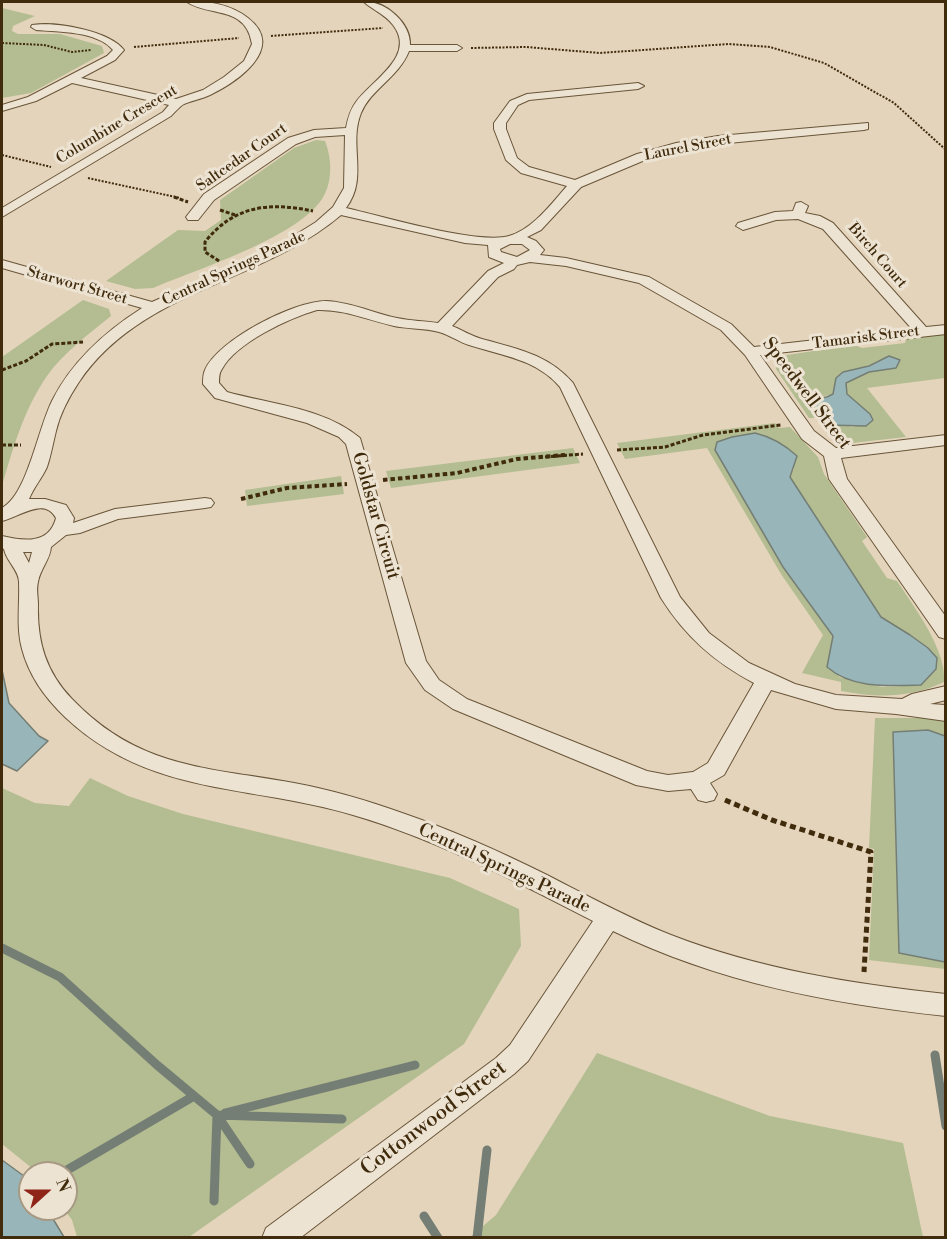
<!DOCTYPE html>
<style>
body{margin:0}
#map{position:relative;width:947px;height:1239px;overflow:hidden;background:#e4d4bb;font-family:"Libre Bodoni",serif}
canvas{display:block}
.frame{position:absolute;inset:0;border:3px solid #402b0c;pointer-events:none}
.north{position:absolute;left:18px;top:1161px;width:60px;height:60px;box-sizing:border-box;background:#ede3d3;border:2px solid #a89983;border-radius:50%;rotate:69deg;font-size:16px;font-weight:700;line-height:24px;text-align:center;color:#402b0c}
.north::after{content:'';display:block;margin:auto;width:21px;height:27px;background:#8f2418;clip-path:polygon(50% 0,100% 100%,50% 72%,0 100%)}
</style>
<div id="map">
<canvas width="947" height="1239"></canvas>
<div class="frame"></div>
<div class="north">N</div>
</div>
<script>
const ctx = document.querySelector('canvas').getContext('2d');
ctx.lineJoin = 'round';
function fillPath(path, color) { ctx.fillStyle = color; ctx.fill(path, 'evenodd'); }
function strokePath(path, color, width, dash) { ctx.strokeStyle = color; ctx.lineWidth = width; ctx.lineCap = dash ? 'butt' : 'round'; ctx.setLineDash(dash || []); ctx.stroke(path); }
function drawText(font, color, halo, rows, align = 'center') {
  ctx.font = font + ' "Libre Bodoni",serif'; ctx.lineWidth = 6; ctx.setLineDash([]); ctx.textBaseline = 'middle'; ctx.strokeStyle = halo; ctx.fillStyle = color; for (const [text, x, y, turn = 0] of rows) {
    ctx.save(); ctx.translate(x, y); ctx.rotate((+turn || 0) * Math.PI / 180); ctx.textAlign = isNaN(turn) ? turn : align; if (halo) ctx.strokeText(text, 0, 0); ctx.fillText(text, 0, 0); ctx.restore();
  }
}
fillPath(new Path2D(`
 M 2,8 L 35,16 L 13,26 L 12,31 L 18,34 L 60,34 L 102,46 L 104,53 L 31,93 L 2,98 Z
 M 316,140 L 325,141 C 332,159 333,182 322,199 C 296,238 198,269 153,288 L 135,289 L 106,281 L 178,230 L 205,231 L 221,220 L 220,200 L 294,148 Z
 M 83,300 L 109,309 L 111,316 C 89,334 63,353 47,376 C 24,409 13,448 2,486 L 2,357 Z
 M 945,334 L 945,378 L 867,388 L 906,437 L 852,443 L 846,438 L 829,434 L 817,418 L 809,418 L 776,369 L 777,361 L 787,355 L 854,345 L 862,348 L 905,343 L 906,339 ZM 879,360 L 896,368 L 869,372 L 846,383 L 847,394 L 857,404 L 854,427 L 836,424 L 810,400 L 833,394 C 838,376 864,369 879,360 Z
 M 775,423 L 779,428 L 790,427 L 818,457 L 824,474 L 867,537 L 862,541 L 887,578 L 897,581 C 914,607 947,650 944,682 C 911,698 876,698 841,691 L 841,682 L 802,673 L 823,635 L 781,574 L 707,448 L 625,459 L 617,443 ZM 715,450 L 794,469 L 790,477 L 881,617 L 928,648 L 921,685 L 882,687 L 839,677 L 833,636 L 783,567 Z
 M 573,448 L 580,463 L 391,488 L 386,471 Z
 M 341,476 L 344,494 L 247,506 L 245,490 Z
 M 875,718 L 926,718 L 945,721 L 945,736 L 928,730 L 893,733 L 899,953 L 945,962 L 945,969 L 869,960 L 874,849 L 869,848 Z
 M 90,778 L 128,796 L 183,814 L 450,878 L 519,909 L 521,946 L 464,1044 L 189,1237 L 77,1237 L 72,1220 L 64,1209 L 66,1209 L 66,1173 L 38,1173 L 2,1144 L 2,788 L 35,803 L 69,806 Z
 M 597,1053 L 770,1116 L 903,1143 L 923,1237 L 470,1237 L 496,1215 Z`), '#b3bd91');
const water = new Path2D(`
 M 889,356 L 900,360 L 896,368 L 869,372 L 846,383 L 847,394 L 870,414 L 873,420 L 866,426 L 828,425 L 809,400 L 827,397 L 833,394 L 836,378 L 843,372 L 869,366 Z
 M 755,433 C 772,437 784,444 797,456 L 790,477 L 881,617 L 910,635 L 928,648 L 937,658 L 936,669 L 921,685 C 889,686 852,689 827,667 L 833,636 L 783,567 L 715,450 L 717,442 L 732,437 Z
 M 2,670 L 9,703 L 39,736 L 48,741 L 17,771 L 2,764 Z
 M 928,730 L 945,736 L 945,962 L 899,953 L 893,732 Z
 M 2,1160 L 28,1179 L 30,1182 L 30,1209 L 47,1209 L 64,1237 L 2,1237 Z`);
fillPath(water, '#98b6b9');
strokePath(water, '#757e74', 1.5);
strokePath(new Path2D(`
 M 2,948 L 60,977 L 157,1065 L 217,1115 L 342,1119
 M 935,1055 L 946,1126
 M 225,1113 L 415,1065
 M 217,1115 L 250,1164
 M 62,1173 L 194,1096
 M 214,1201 L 217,1115
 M 424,1216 L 438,1238
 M 477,1238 L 487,1150`), '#757e74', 9);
const minor = new Path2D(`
 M 187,2 C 207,0 232,5 248,18 C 287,48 237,82 210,95 C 202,99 193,100 184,104 C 179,107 175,112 171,116 L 2,217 L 2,208 L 163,112 L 169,105 L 72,83 L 36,101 L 2,111 L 2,105 L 28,97 L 107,56 L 113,50 C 97,31 59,32 36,30 L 31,27 L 32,25 C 56,21 110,31 124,50 L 115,60 L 81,78 L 176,99 L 203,90 L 224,77 L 244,61 L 252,44 C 246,5 209,17 187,2 Z
 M 364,2 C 385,0 411,23 410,45 L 457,45 L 462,48 L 457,51 L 409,51 C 399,77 371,89 361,113 C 348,145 369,178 346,208 C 382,216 478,245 509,236 C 533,229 551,204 567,186 L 521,173 L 506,160 L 494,129 L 494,123 L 510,101 L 527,94 L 638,83 L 644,86 L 638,89 L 529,100 L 518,105 L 506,123 L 506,129 L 517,158 L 529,167 L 575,180 L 637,154 L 676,143 L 718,136 L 868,123 L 868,129 L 864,130 L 718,144 L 677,150 L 645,160 L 581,187 L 541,230 L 527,237 L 536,241 L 544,250 L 540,255 L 566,258 L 649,277 L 731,324 L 754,347 L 912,329 L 823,229 L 798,219 L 776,220 L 743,230 L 736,226 L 738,223 L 775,212 L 793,211 L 796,203 L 801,202 L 808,206 L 805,213 L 820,216 L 833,223 L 926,327 L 946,325 L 946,334 L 760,355 L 814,431 L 836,448 L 946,435 L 946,445 L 841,458 L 847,479 L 946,617 L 946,639 L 939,637 L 829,479 L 824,456 L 802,439 L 745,355 L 721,330 L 639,283 L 566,266 L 530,262 L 517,265 L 514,269 L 498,277 L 452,326 C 462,330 471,336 482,339 C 517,349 548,354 573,383 L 680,597 L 709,633 L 749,663 L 795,684 L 836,695 L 902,699 L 912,694 L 946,686 L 946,700 L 930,704 L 946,705 L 946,721 L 896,714 L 836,709 L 771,690 L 724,775 L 710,783 L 717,794 L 714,800 L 706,802 L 698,800 L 691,789 L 668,791 L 636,785 L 453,709 L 425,690 L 406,663 L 346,444 L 339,437 L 307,423 L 215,398 L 203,384 C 203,379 203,374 205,370 C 218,340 294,301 326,301 C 351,302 373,313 397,318 C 411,321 425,321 438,323 L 488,271 L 504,263 L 489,257 L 488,245 L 465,243 L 341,215 C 261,283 141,290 79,382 C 69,397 60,414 56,431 C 53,443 51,455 47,467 C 42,478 34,487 29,499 L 45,499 L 66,505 L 74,518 L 73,523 L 115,509 L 205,498 L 211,499 L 214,503 L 211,507 L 205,508 L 118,519 L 80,533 L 66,535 L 51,547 C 50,560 40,569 38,582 C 36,589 38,597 38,604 C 37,642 46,672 72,699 C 139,769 207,767 294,783 C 332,790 369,801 405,814 C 454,831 501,852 547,875 C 588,896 628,918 671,935 C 759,969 852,984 946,994 L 946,1016 C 831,1004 717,982 613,931 L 528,1061 L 514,1074 L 300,1238 L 262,1238 L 266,1228 L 496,1058 L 510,1045 L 593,921 C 515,881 438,840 353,815 C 250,784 150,797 65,717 C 46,699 29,676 22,649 C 16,627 20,604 19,582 C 19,570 6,561 4,549 L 2,548 L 2,536 C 23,541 49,545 56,518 C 44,496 18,518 2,521 L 2,508 C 28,494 38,427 53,399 C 73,360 106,331 142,308 L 2,268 L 2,260 L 152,302 L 276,247 L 316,222 L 333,207 L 344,188 L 345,135 L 315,137 L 296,144 L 214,200 L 198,220 L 188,220 L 186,217 L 204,194 L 288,138 L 314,130 L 346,128 C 348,118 350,110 356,102 C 372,80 417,56 393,25 C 386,15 373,10 364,2 ZM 510,244 L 522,244 L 530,250 L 517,257 L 501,252 L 500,249 ZM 317,310 C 344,309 368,320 394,326 C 409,329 425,328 439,332 C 450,335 459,342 469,345 C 503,356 536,359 560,387 L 661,598 C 685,636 714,662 754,683 L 708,763 L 693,772 L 668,775 L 647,771 L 467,699 L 439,680 L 426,661 L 360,438 C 325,408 270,404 227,392 L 219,383 C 219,378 219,373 222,369 C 236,343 289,318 317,310 ZM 23,552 L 32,552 L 29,563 Z`);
strokePath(minor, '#695538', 2);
strokePath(new Path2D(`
 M 271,36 L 383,28
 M 2,43 L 44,45 L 72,52 L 91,50
 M 134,47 L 239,38
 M 471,48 L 526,47 L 600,53 L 728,44 L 770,47 L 824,63 L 894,103 L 946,150
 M 2,155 L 51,167
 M 88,178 L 180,198`), '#402b0c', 2, [2, 1.5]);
strokePath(new Path2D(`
 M 174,197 L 188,202
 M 220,210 L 235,215
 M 219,261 L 205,252 L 205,242 C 234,205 270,202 313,211
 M 2,370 L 26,361 L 52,344 L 83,342
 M 2,445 L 21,445
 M 617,450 L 665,447 L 703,435 L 781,425
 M 545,457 L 583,454`), '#402b0c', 3, [4, 2]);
strokePath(new Path2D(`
 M 383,480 L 457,473 L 517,459 L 565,455
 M 241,499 L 287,488 L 347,484`), '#402b0c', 4, [4.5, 3]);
strokePath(new Path2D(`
 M 725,800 L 772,820 L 871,852 L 864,972`), '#402b0c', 5, [6, 4]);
fillPath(minor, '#ede3d3');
drawText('15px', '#402b0c', '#ede3d3', [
 ["Columbine Crescent",117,125,-31],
 ["Laurel Street",688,148,-11],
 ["Saltcedar Court",242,158,-35],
 ["Birch Court",877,256,49],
 ["Central Springs Parade",234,269,-25],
 ["Starwort Street",77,286,16],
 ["Tamarisk Street",866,338,-7]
]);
drawText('18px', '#402b0c', '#ede3d3', [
 ["Speedwell Street",806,394,53],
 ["Goldstar Circuit",375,516,74],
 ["Central Springs Parade",504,869,25]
]);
drawText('21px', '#402b0c', '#ede3d3', [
 ["Cottonwood Street",434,1119,-37]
]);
</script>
